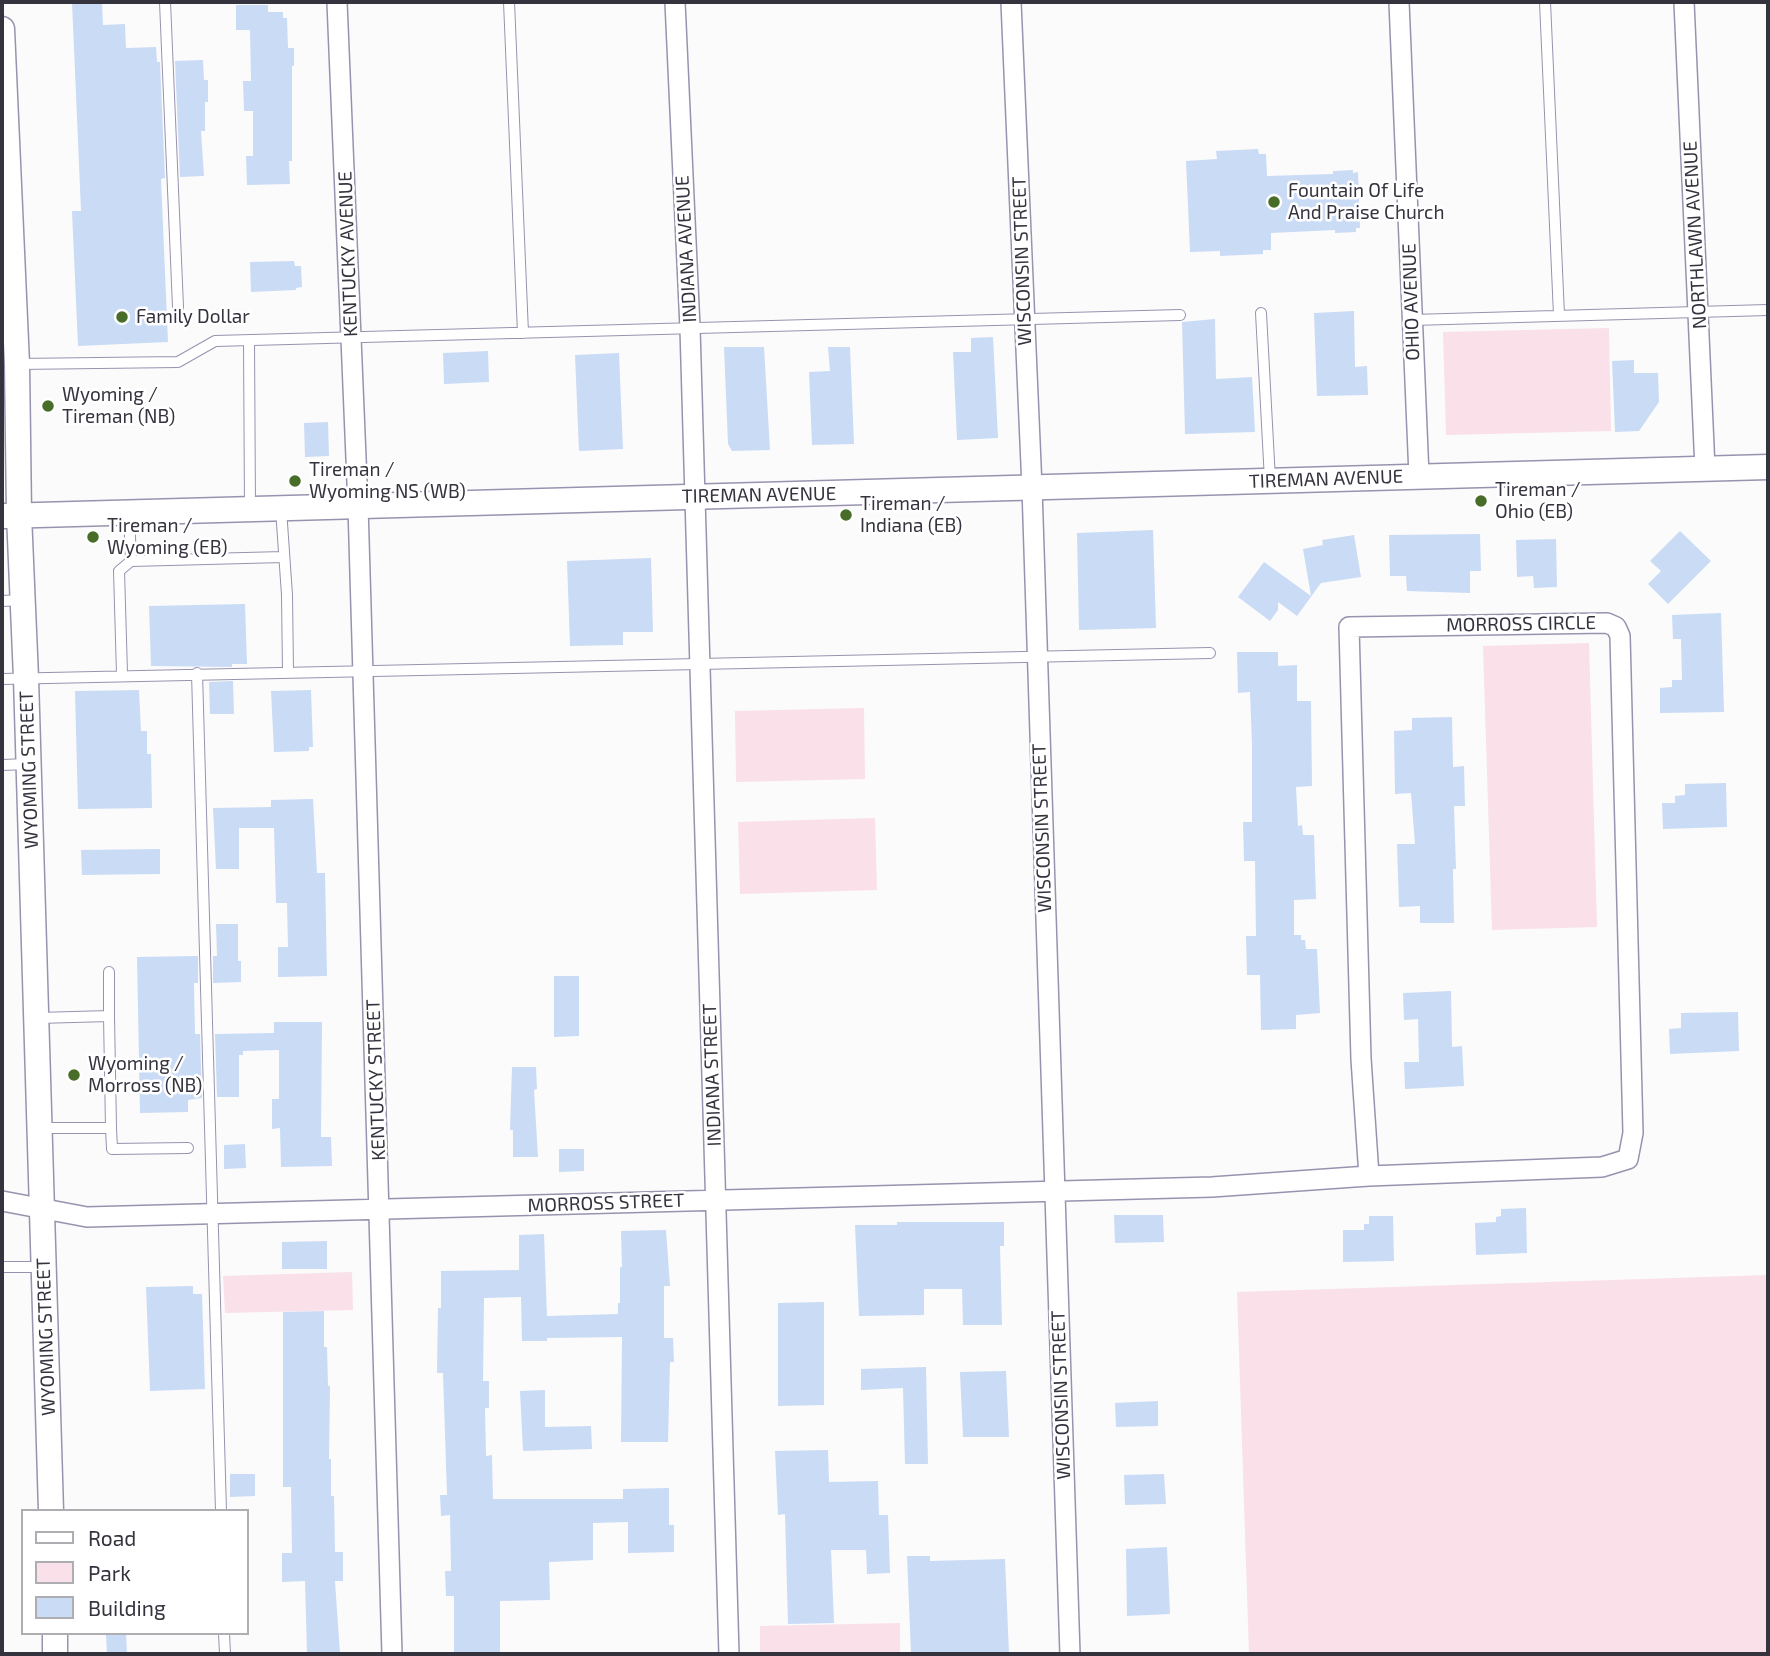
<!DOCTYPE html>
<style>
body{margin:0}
#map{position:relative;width:1770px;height:1656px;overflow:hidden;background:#fbfbfb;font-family:"Exo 2",sans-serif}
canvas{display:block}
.frame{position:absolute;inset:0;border:4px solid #34333e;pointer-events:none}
.legend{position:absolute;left:21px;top:1509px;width:228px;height:126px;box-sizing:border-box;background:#fff;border:2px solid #aeadb2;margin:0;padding:9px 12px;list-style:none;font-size:21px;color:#34333e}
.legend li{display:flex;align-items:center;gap:14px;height:35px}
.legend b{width:35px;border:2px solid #aeadb2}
</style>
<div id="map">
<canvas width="1770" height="1656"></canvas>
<div class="frame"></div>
<ul class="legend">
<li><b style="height:9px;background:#fff"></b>Road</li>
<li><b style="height:19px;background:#fae0e9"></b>Park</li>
<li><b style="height:19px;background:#cadbf5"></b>Building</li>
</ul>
</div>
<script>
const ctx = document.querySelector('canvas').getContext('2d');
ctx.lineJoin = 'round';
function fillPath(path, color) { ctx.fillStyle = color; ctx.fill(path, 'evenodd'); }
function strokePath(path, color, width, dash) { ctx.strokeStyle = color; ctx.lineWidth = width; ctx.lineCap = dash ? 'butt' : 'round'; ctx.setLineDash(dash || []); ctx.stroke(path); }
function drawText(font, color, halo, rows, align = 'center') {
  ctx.font = font + ' "Exo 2",sans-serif'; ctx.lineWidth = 5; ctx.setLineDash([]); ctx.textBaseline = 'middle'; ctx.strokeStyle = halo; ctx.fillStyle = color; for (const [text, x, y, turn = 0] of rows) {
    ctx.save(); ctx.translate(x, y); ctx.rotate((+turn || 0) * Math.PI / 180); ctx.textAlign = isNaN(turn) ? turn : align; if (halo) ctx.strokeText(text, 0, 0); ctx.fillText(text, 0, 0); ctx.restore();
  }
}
fillPath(new Path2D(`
 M 1609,328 L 1611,431 L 1446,435 L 1443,332 Z
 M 1589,643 L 1597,927 L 1492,930 L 1483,646 Z
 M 864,708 L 865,779 L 736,782 L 735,711 Z
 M 875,818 L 877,890 L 740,894 L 738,822 Z
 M 352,1272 L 353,1310 L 225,1313 L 223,1276 Z
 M 1768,1275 L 1768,1654 L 1249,1654 L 1237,1292 Z
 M 900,1623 L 900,1654 L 760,1654 L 760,1626 Z`), '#fae0e9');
fillPath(new Path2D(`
 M 72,2 L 102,2 L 103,25 L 125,24 L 126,48 L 156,47 L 157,62 L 160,62 L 165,178 L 161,179 L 168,342 L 78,346 L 72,211 L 81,211 Z
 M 236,5 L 268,5 L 268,12 L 283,12 L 283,18 L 287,18 L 288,48 L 294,48 L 294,66 L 292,66 L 292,161 L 289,161 L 290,184 L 247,185 L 246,156 L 253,156 L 253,111 L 244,111 L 243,81 L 251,81 L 250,30 L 236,30 Z
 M 203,60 L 204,80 L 208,80 L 208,102 L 205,102 L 205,131 L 201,131 L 204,176 L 180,177 L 175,61 Z
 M 1258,149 L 1259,154 L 1266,154 L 1267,176 L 1333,174 L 1333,171 L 1353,170 L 1353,173 L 1358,172 L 1360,228 L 1356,228 L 1356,232 L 1335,233 L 1335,230 L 1271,233 L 1271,250 L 1263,250 L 1263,254 L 1220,256 L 1220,251 L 1190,252 L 1186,161 L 1217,159 L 1216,151 Z
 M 294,261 L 295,266 L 301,266 L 302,287 L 296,288 L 296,290 L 251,292 L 250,262 Z
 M 1354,311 L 1355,367 L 1367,366 L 1368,395 L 1317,396 L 1314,313 Z
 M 1215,319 L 1216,379 L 1252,377 L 1255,432 L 1185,434 L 1182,322 Z
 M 993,337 L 998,438 L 957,440 L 953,352 L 971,352 L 971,338 Z
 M 724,347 L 764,347 L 770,450 L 732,451 L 728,444 Z
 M 828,347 L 850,347 L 854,444 L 812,445 L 809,372 L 830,371 Z
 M 488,351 L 489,382 L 444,384 L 443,353 Z
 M 619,353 L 623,449 L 579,451 L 575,355 Z
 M 1634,360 L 1634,373 L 1658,373 L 1659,402 L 1639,431 L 1615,432 L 1612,361 Z
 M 328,422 L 329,456 L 305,457 L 304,423 Z
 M 1153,530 L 1156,628 L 1079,630 L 1077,533 Z
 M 1680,531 L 1711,561 L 1668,604 L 1648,584 L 1661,571 L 1650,561 Z
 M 1480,534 L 1481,571 L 1470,571 L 1470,593 L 1407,591 L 1406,576 L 1390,576 L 1389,535 Z
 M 1354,535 L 1361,577 L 1321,583 L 1297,616 L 1278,602 L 1278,610 L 1270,621 L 1238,597 L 1264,562 L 1311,596 L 1303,549 L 1323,545 L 1322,540 Z
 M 1556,539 L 1557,587 L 1534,588 L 1533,576 L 1517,577 L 1516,540 Z
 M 651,558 L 653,632 L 623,632 L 623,645 L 570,646 L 567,561 Z
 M 245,604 L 247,664 L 232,664 L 232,667 L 151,666 L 149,606 Z
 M 1721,613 L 1724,712 L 1660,713 L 1660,688 L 1672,687 L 1672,680 L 1682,680 L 1681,639 L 1673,639 L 1672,615 Z
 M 1237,652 L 1278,652 L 1278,666 L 1297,665 L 1297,701 L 1311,701 L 1312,786 L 1296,787 L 1298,826 L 1302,825 L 1303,835 L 1314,835 L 1316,899 L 1294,900 L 1294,935 L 1301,935 L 1301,940 L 1305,940 L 1306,949 L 1317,949 L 1320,1013 L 1296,1015 L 1296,1029 L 1261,1030 L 1260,975 L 1247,975 L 1246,936 L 1256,936 L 1255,861 L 1244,861 L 1243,822 L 1252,822 L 1252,745 L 1250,692 L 1238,693 Z
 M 233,681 L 234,714 L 210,714 L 209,682 Z
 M 139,690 L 141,731 L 147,731 L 147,754 L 151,754 L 152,808 L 78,809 L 75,691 Z
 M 311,690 L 313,747 L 309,747 L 309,751 L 274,752 L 271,691 Z
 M 1452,717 L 1453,767 L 1464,766 L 1465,806 L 1454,806 L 1456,869 L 1453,869 L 1454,923 L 1420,923 L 1420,906 L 1399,907 L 1397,844 L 1415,844 L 1411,793 L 1395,794 L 1394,731 L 1412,730 L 1412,718 Z
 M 1726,783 L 1727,827 L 1663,829 L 1662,803 L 1675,803 L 1675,796 L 1685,795 L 1685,784 Z
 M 313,799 L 317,873 L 325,873 L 327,976 L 278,977 L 278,947 L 288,947 L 287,903 L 276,903 L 274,828 L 239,828 L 239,869 L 216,869 L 213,808 L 271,807 L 271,800 Z
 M 160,849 L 160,874 L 82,875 L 81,850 Z
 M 216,924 L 238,924 L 238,961 L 241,961 L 241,982 L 213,983 L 213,956 L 217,956 Z
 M 198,956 L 198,983 L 194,983 L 195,1034 L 200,1034 L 202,1098 L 188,1100 L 188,1112 L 140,1113 L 137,957 Z
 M 554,976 L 579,976 L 579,1036 L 554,1037 Z
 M 1451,991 L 1452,1047 L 1462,1046 L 1464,1086 L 1405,1089 L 1404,1062 L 1419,1062 L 1418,1019 L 1404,1020 L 1403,993 Z
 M 1738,1012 L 1739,1051 L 1670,1054 L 1669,1029 L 1681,1028 L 1681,1013 Z
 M 274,1022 L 322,1022 L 321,1137 L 331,1137 L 332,1166 L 281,1167 L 280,1128 L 272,1129 L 272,1099 L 279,1099 L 279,1050 L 243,1051 L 243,1055 L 239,1055 L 239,1097 L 217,1097 L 215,1034 L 274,1033 Z
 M 512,1067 L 536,1067 L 537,1089 L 534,1090 L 538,1157 L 513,1157 L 513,1130 L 510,1130 Z
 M 245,1144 L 246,1168 L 224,1169 L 224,1145 Z
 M 559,1149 L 584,1149 L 584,1171 L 559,1172 Z
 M 1526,1208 L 1527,1253 L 1476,1255 L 1475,1223 L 1496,1222 L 1496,1217 L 1501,1216 L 1501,1209 Z
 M 1114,1215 L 1163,1215 L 1164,1242 L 1115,1243 Z
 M 1369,1216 L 1393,1216 L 1394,1261 L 1343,1262 L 1343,1230 L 1364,1230 L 1364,1224 L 1369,1224 Z
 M 897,1222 L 1004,1222 L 1004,1246 L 1000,1246 L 1002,1325 L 963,1325 L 962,1289 L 924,1289 L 924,1315 L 859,1316 L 855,1225 L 897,1225 Z
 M 666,1230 L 670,1286 L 664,1286 L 664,1338 L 673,1338 L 674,1362 L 670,1362 L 668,1442 L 621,1442 L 622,1337 L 547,1338 L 547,1341 L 522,1341 L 521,1297 L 484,1298 L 483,1381 L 489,1381 L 489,1408 L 485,1408 L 486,1456 L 492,1455 L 493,1499 L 623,1499 L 623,1489 L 669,1488 L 669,1525 L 674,1525 L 674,1552 L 628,1553 L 628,1522 L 593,1523 L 593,1560 L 549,1562 L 550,1600 L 500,1601 L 500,1654 L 454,1654 L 454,1596 L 446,1596 L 445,1571 L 451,1571 L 450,1515 L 441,1516 L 440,1495 L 447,1495 L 443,1373 L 437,1373 L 438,1308 L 441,1308 L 441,1271 L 519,1270 L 519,1235 L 544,1234 L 547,1316 L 618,1314 L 618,1303 L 620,1303 L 620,1267 L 622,1267 L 621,1231 Z
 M 327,1241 L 327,1269 L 282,1269 L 282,1242 Z
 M 193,1286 L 193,1294 L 202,1294 L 205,1389 L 150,1391 L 146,1287 Z
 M 824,1302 L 824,1405 L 778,1406 L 778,1303 Z
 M 324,1311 L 324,1347 L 327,1347 L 328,1386 L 330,1386 L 329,1459 L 331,1459 L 331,1496 L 334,1496 L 335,1552 L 343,1552 L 343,1581 L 335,1581 L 340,1654 L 307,1654 L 305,1581 L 282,1582 L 282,1553 L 292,1553 L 291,1487 L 283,1487 L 283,1312 Z
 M 926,1367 L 928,1464 L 905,1464 L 903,1388 L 861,1390 L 861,1369 Z
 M 1006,1371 L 1009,1437 L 963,1437 L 960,1372 Z
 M 545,1390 L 545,1427 L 591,1426 L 592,1449 L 523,1451 L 520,1391 Z
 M 1158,1401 L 1158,1426 L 1116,1427 L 1115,1403 Z
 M 828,1450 L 829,1482 L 878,1481 L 879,1515 L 888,1515 L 890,1573 L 867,1574 L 866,1550 L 831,1550 L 834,1623 L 788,1624 L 785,1514 L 778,1515 L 775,1451 Z
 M 230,1474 L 255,1474 L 255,1496 L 230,1497 Z
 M 1164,1474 L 1166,1504 L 1125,1505 L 1124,1475 Z
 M 1167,1547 L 1170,1614 L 1127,1616 L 1126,1549 Z
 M 907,1556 L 930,1556 L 930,1561 L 1005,1559 L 1009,1654 L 911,1654 Z
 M 108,1633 L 126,1633 L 127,1654 L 107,1654 L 106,1635 Z`), '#cadbf5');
const service = new Path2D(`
 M 165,2 L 178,307
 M 509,2 L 523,333
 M 1545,2 L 1559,315
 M 1261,313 L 1270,480
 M 1412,320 L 1768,310
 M 249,340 L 250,509
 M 18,364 L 178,362 L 215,341 L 1180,315
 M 281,509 L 287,595 L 288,672
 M 129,513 L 131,561
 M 2,601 L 22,600
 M 197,673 L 221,1511
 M 122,674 L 119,571 L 131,561 L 283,557
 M 2,679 L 1210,653
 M 2,765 L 28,764
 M 109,972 L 109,1016
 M 38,1018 L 109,1016 L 111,1128 L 41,1128
 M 111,1128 L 112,1149 L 188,1148
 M 2,1267 L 44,1267
 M 224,1633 L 225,1654`);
const minor = new Path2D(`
 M 337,2 L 358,506 L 392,1654
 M 675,2 L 690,328 L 729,1654
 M 1011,2 L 1032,488 L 1070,1654
 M 1399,2 L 1419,476
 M 1684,2 L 1705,469
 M 2,1201 L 87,1217 L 1212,1187 L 1354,1177 L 1369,1176 L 1602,1167 L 1628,1159 L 1633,1133 L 1620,636 L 1616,627 L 1607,623 L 1349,627 L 1361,1059 L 1369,1176`);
const tertiary = new Path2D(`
 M 2,29 L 17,364 L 19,515 L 26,678 L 51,1511
 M 2,516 L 1768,467
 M 55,1633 L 55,1654`);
strokePath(service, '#9793af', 12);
strokePath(minor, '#9793af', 22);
strokePath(tertiary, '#9793af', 27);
strokePath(service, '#fff', 10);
strokePath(minor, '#fff', 19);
strokePath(tertiary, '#fff', 24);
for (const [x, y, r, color] of [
 [1274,202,7,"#476d28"],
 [122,317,7,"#476d28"],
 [48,406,7,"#476d28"],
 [295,481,7,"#476d28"],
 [1481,501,7,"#476d28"],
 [846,515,7,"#476d28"],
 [93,537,7,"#476d28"],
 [74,1075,7,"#476d28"]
]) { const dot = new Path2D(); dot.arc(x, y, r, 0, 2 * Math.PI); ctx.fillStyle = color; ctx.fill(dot); strokePath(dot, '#fff', 2.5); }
drawText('19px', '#34333e', '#fff', [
 ["Fountain Of Life",1288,191],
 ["And Praise Church",1288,213],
 ["Family Dollar",136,317],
 ["Wyoming /",62,395],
 ["Tireman (NB)",62,417],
 ["Tireman /",309,470],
 ["Wyoming NS (WB)",309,492],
 ["Tireman /",1495,490],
 ["Ohio (EB)",1495,512],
 ["Tireman /",860,504],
 ["Indiana (EB)",860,526],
 ["Tireman /",107,526],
 ["Wyoming (EB)",107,548],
 ["Wyoming /",88,1064],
 ["Morross (NB)",88,1086]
], 'left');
drawText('19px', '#34333e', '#fff', [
 ["NORTHLAWN AVENUE",1695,235,-93],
 ["INDIANA AVENUE",686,249,-93],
 ["KENTUCKY AVENUE",348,254,-92],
 ["WISCONSIN STREET",1022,261,-92],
 ["OHIO AVENUE",1411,302,-92],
 ["TIREMAN AVENUE",1326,479,-2],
 ["TIREMAN AVENUE",759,495,-1],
 ["MORROSS CIRCLE",1521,624,-1],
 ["WYOMING STREET",29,770,-92],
 ["WISCONSIN STREET",1042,828,-92],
 ["INDIANA STREET",712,1075,-92],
 ["KENTUCKY STREET",376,1080,-92],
 ["MORROSS STREET",606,1203,-2],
 ["WYOMING STREET",46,1337,-92],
 ["WISCONSIN STREET",1061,1395,-92]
]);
</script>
